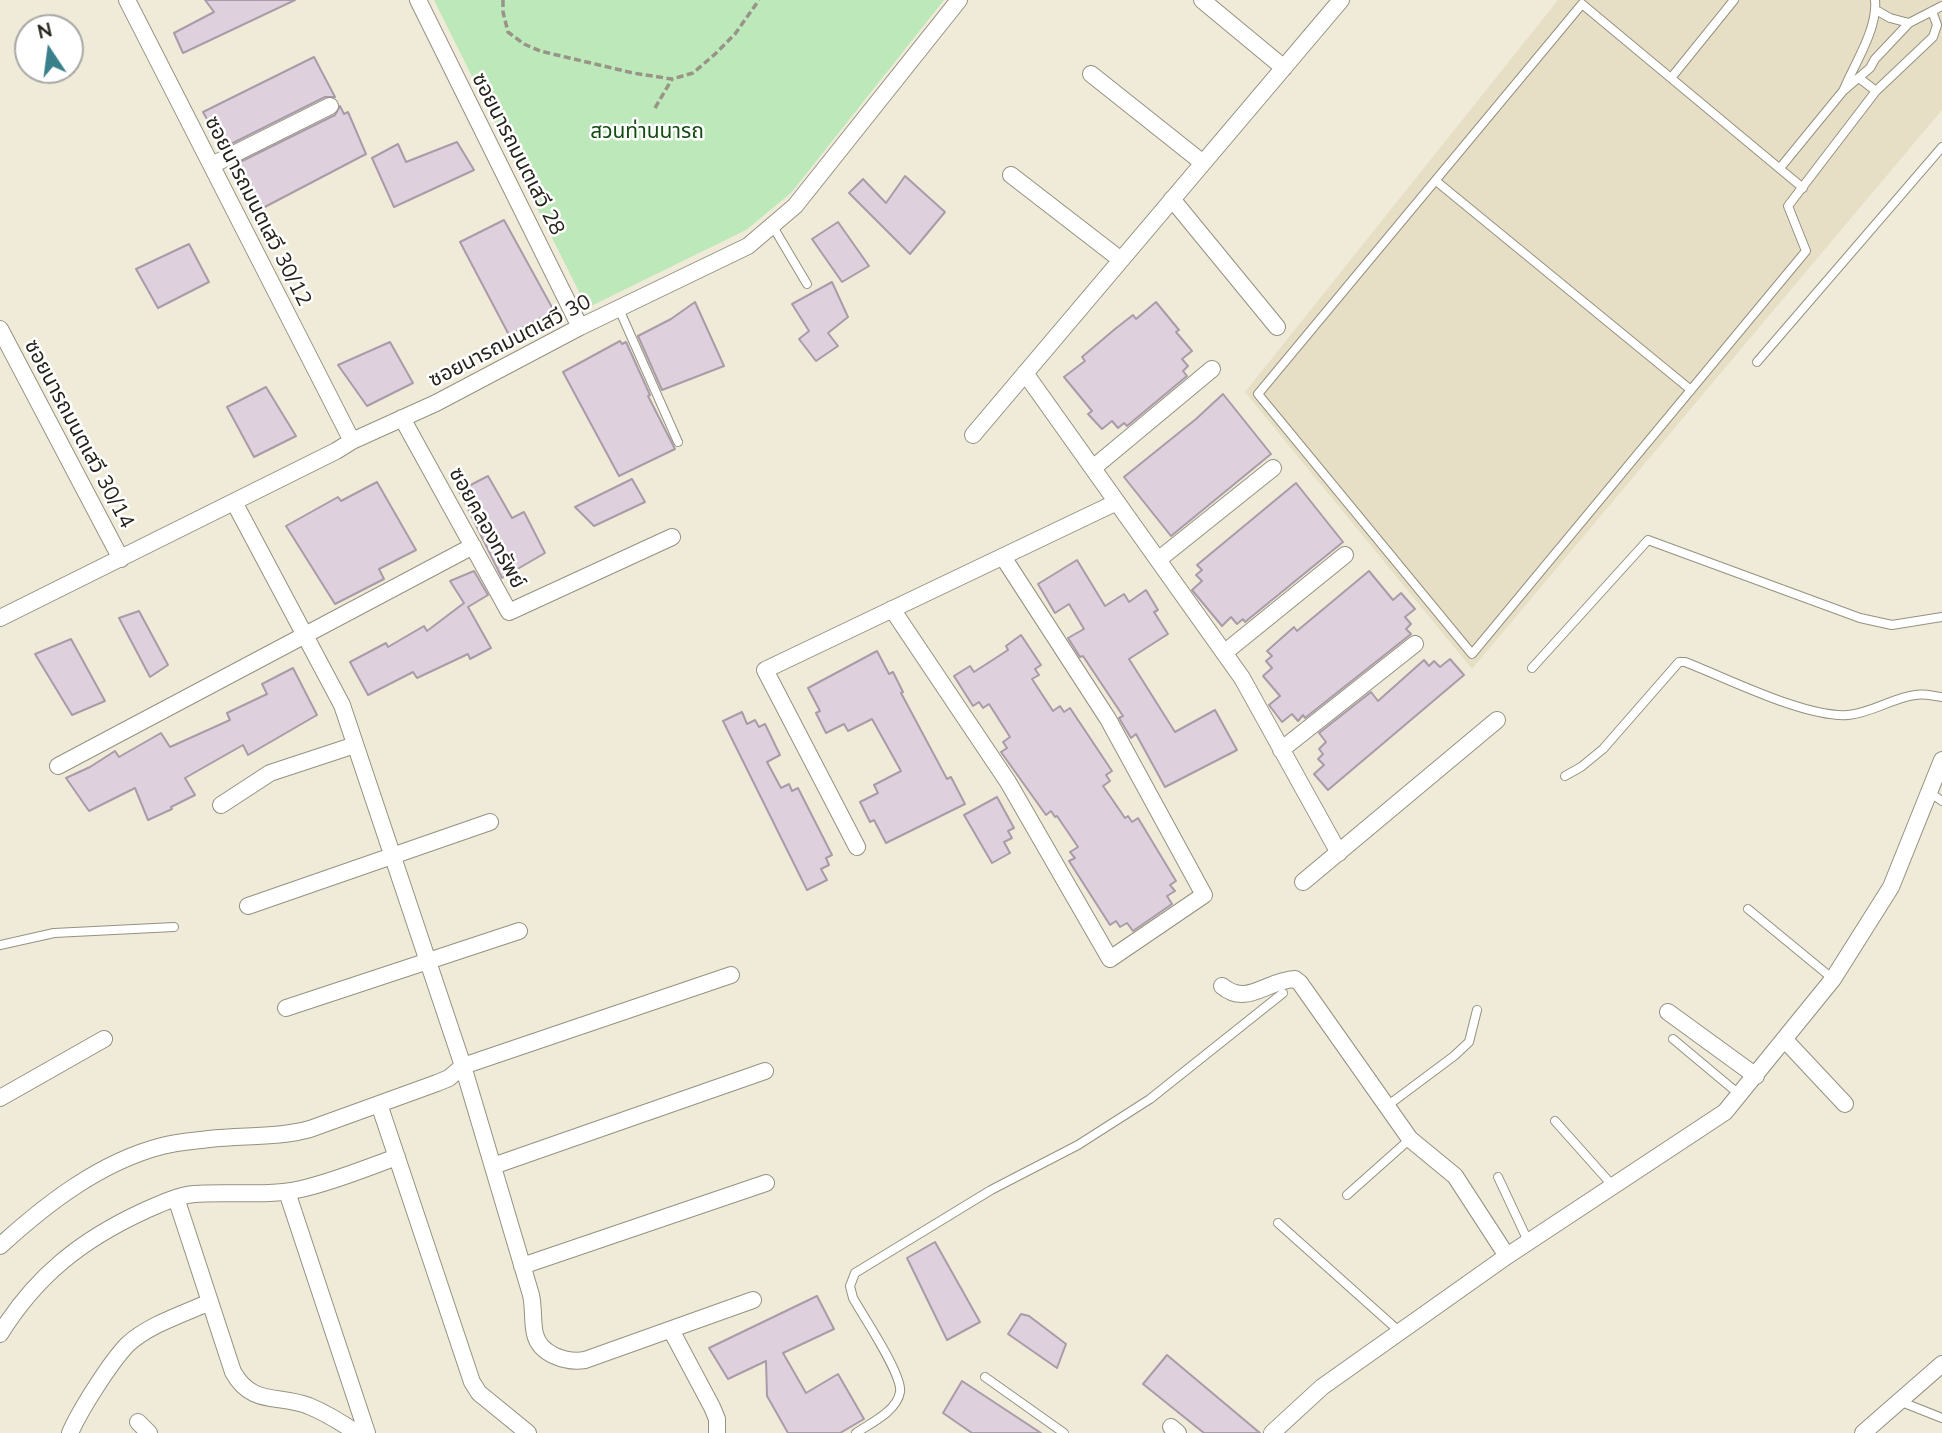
<!DOCTYPE html>
<meta charset="utf-8">
<style>
body{margin:0}
#map{position:relative;width:1942px;height:1433px;overflow:hidden;background:#f0ebd9;font-family:Mulish,sans-serif}
canvas{display:block}
.north{position:absolute;left:14px;top:14px;width:70px;height:70px;box-sizing:border-box;background:#fff;border:2px solid #a8a7a4;border-radius:50%;rotate:347deg;font-size:19px;font-weight:700;line-height:28px;text-align:center;color:#25231c}
.north::after{content:'';display:block;margin:auto;width:24px;height:32px;background:#3a808b;clip-path:polygon(50% 0,100% 100%,50% 72%,0 100%)}
</style>
<div id="map">
<canvas width="1942" height="1433"></canvas>
<div class="north">N</div>
</div>
<script>
const ctx = document.querySelector('canvas').getContext('2d');
ctx.lineJoin = 'round';
function fillPath(path, color) { ctx.fillStyle = color; ctx.fill(path, 'evenodd'); }
function strokePath(path, color, width, dash) { ctx.strokeStyle = color; ctx.lineWidth = width; ctx.lineCap = dash ? 'butt' : 'round'; ctx.setLineDash(dash || []); ctx.stroke(path); }
function drawText(font, color, halo, rows, align = 'center') {
  ctx.font = font + ' Mulish,"Noto Sans Thai",sans-serif'; ctx.lineWidth = 5; ctx.setLineDash([]); ctx.textBaseline = 'middle'; ctx.strokeStyle = halo; ctx.fillStyle = color; for (const [text, x, y, turn = 0] of rows) {
    ctx.save(); ctx.translate(x, y); ctx.rotate((+turn || 0) * Math.PI / 180); ctx.textAlign = isNaN(turn) ? turn : align; if (halo) ctx.strokeText(text, 0, 0); ctx.fillText(text, 0, 0); ctx.restore();
  }
}
fillPath(new Path2D(`
 M 1558,0 L 1942,0 L 1942,110 L 1472,669 L 1245,392 Z`), '#e6dfc6');
fillPath(new Path2D(`
 M 434,0 L 944,0 L 791,193 L 746,230 L 587,308 Z`), '#bde8ba');
const building = new Path2D(`
 M 205,0 L 295,0 L 183,53 L 174,33 L 214,12 Z
 M 314,57 L 335,97 L 325,97 L 223,148 L 203,112 Z
 M 340,106 L 344,114 L 348,112 L 366,154 L 259,210 L 232,166 L 335,115 Z
 M 457,142 L 474,170 L 394,207 L 372,158 L 398,144 L 406,162 Z
 M 905,176 L 945,212 L 910,254 L 849,193 L 863,179 L 886,203 Z
 M 504,220 L 554,311 L 509,335 L 460,242 Z
 M 838,222 L 869,266 L 842,282 L 812,239 Z
 M 189,244 L 209,282 L 158,308 L 136,269 Z
 M 832,282 L 848,317 L 828,333 L 838,346 L 816,361 L 799,339 L 809,331 L 792,304 Z
 M 695,302 L 724,366 L 662,390 L 638,336 L 671,319 Z
 M 1156,302 L 1179,330 L 1176,332 L 1192,351 L 1182,359 L 1188,366 L 1183,371 L 1187,376 L 1127,426 L 1124,423 L 1118,428 L 1112,421 L 1102,429 L 1088,414 L 1092,411 L 1064,377 L 1085,361 L 1082,357 L 1115,329 L 1133,315 L 1136,319 Z
 M 620,341 L 622,344 L 626,342 L 650,395 L 648,396 L 675,449 L 619,476 L 563,372 Z
 M 390,342 L 413,383 L 367,406 L 338,365 Z
 M 266,387 L 296,436 L 254,457 L 227,407 Z
 M 1223,394 L 1271,454 L 1171,536 L 1124,477 L 1196,419 Z
 M 488,476 L 512,518 L 524,512 L 545,553 L 502,578 L 459,491 Z
 M 632,479 L 645,502 L 594,526 L 575,507 Z
 M 377,482 L 416,550 L 379,569 L 384,579 L 335,604 L 286,526 L 338,497 L 341,501 Z
 M 1296,483 L 1343,542 L 1245,622 L 1243,619 L 1237,624 L 1231,617 L 1222,626 L 1192,590 L 1202,581 L 1196,575 L 1202,570 L 1197,565 Z
 M 1077,560 L 1105,606 L 1124,594 L 1129,602 L 1146,590 L 1158,610 L 1154,612 L 1168,634 L 1129,659 L 1175,732 L 1215,710 L 1237,750 L 1165,787 L 1136,734 L 1131,738 L 1119,718 L 1123,716 L 1083,656 L 1080,657 L 1068,638 L 1084,629 L 1069,604 L 1055,613 L 1038,584 Z
 M 474,571 L 488,595 L 468,607 L 491,648 L 470,659 L 468,654 L 417,678 L 413,672 L 368,695 L 350,662 L 386,643 L 388,647 L 424,626 L 427,631 L 464,603 L 450,581 Z
 M 1369,571 L 1393,600 L 1401,593 L 1415,609 L 1405,617 L 1411,624 L 1406,629 L 1411,634 L 1305,718 L 1303,715 L 1298,721 L 1292,714 L 1282,722 L 1269,705 L 1280,696 L 1263,676 L 1272,668 L 1266,661 L 1272,656 L 1267,651 L 1294,627 L 1297,631 Z
 M 139,611 L 168,665 L 150,677 L 119,618 Z
 M 1021,635 L 1041,665 L 1035,669 L 1039,675 L 1032,679 L 1053,711 L 1060,706 L 1064,712 L 1070,708 L 1112,771 L 1106,775 L 1110,781 L 1103,786 L 1125,818 L 1128,816 L 1132,822 L 1138,818 L 1176,881 L 1170,885 L 1175,891 L 1167,896 L 1172,904 L 1133,931 L 1127,923 L 1120,927 L 1116,921 L 1110,925 L 1069,861 L 1075,858 L 1070,852 L 1078,847 L 1057,816 L 1055,817 L 1051,811 L 1046,815 L 1001,752 L 1007,748 L 1003,742 L 1010,737 L 989,704 L 983,708 L 979,702 L 973,706 L 954,676 L 970,666 L 974,672 L 1008,650 L 1006,646 Z
 M 71,639 L 105,701 L 72,715 L 35,654 Z
 M 877,651 L 889,674 L 893,672 L 903,692 L 901,693 L 947,779 L 951,777 L 965,804 L 886,843 L 874,820 L 870,822 L 860,802 L 878,793 L 874,785 L 901,771 L 872,719 L 848,731 L 844,724 L 826,733 L 816,713 L 820,711 L 808,688 Z
 M 1450,659 L 1464,675 L 1328,790 L 1314,774 L 1324,765 L 1318,759 L 1323,754 L 1319,749 L 1326,742 L 1319,733 L 1371,692 L 1378,701 L 1424,660 L 1429,666 L 1434,661 L 1440,667 Z
 M 293,668 L 317,715 L 248,755 L 243,745 L 185,778 L 195,795 L 171,807 L 172,809 L 148,820 L 135,788 L 89,811 L 66,778 L 90,767 L 115,751 L 119,757 L 161,733 L 170,747 L 230,720 L 227,713 L 267,694 L 262,684 Z
 M 742,712 L 747,724 L 755,720 L 759,727 L 765,724 L 780,755 L 767,762 L 781,788 L 789,784 L 792,791 L 798,788 L 832,855 L 826,858 L 829,865 L 821,869 L 827,880 L 807,890 L 723,721 Z
 M 997,797 L 1014,828 L 1008,831 L 1012,838 L 1004,842 L 1010,853 L 992,863 L 964,815 Z
 M 935,1242 L 980,1322 L 947,1340 L 907,1258 Z
 M 817,1296 L 834,1329 L 783,1353 L 806,1393 L 838,1374 L 864,1419 L 840,1433 L 788,1433 L 767,1396 L 766,1361 L 728,1379 L 709,1348 Z
 M 1021,1314 L 1029,1316 L 1066,1344 L 1057,1368 L 1008,1334 Z
 M 1167,1355 L 1260,1433 L 1204,1433 L 1143,1384 Z
 M 962,1381 L 1041,1433 L 972,1433 L 943,1413 Z`);
fillPath(building, '#dfd0de');
strokePath(building, '#a99ba8', 2);
const lane = new Path2D(`
 M 1876,10 L 1890,18 L 1909,23
 M 1671,78 L 1734,0
 M 1859,78 L 1876,91 L 1933,37 L 1937,25 L 1932,11
 M 1844,89 C 1855,63 1878,28 1875,0
 M 1780,168 L 1843,91 L 1870,68 L 1875,59 L 1909,23 L 1942,6
 M 1436,181 L 1691,390
 M 1803,188 L 1582,4 L 1258,394 L 1472,654 L 1806,251 L 1788,206 L 1876,91
 M 772,225 L 807,284
 M 619,309 L 678,442
 M 1757,362 L 1942,147
 M 1532,668 L 1648,540 L 1860,618 L 1892,625 L 1942,617
 M 1565,776 L 1581,767 L 1603,749 L 1679,662 L 1685,662 C 1727,678 1805,718 1848,715 C 1872,713 1892,698 1915,695 C 1924,693 1933,696 1942,697
 M 1929,792 L 1942,801
 M 1748,909 L 1833,979
 M 0,945 L 54,933 L 174,927
 M 1673,1039 L 1740,1095
 M 1387,1106 L 1454,1056 L 1469,1042 L 1477,1010
 M 1555,1121 L 1613,1186
 M 1498,1177 L 1528,1241
 M 1347,1195 L 1410,1139
 M 1278,1223 L 1400,1332
 M 985,1377 L 1064,1433
 M 1899,1401 L 1942,1418
 M 856,1433 C 871,1423 897,1411 900,1392 C 903,1375 863,1316 853,1298 L 850,1286 L 855,1273 L 991,1190 L 1078,1145 L 1150,1099 L 1283,993`);
const street = new Path2D(`
 M 127,0 L 352,441
 M 418,0 L 580,327
 M 1202,0 L 1284,68
 M 1091,74 L 1203,163
 M 212,165 L 330,106
 M 1011,175 L 1121,260
 M 1172,199 L 1277,327
 M 0,329 L 121,559
 M 1025,373 L 1242,678 L 1339,853
 M 402,418 L 509,612 L 672,537
 M 973,435 L 1341,0
 M 1093,468 L 1212,369
 M 234,502 L 342,705 L 463,1066 L 531,1295 C 534,1308 532,1322 535,1334 C 540,1355 567,1363 585,1360 L 753,1300
 M 1158,560 L 1273,468
 M 892,609 L 1008,782 L 1110,959 L 1204,895 L 1108,719 L 1003,557
 M 0,618 L 336,451 L 352,441 L 436,403 L 580,327 L 748,246 L 795,206 L 959,0
 M 1224,653 L 1345,555
 M 1281,750 L 1415,644
 M 58,766 L 473,546
 M 221,805 L 270,773 L 355,745
 M 857,847 L 765,670 L 1117,502
 M 1303,882 L 1497,720
 M 248,906 L 490,822
 M 1222,986 C 1247,1007 1267,980 1295,979 L 1300,983 L 1410,1139 L 1455,1176 L 1507,1256
 M 286,1008 L 519,931
 M 1668,1012 L 1756,1076
 M 1785,1040 L 1845,1104
 M 0,1098 L 104,1039
 M 379,1104 L 472,1382 L 479,1393 L 528,1433
 M 493,1166 L 765,1071
 M 287,1192 L 367,1433
 M 176,1198 L 233,1372 C 252,1406 277,1394 309,1406 C 326,1413 342,1423 357,1433
 M 0,1246 C 46,1204 100,1162 162,1146 C 177,1142 194,1141 209,1139 C 243,1135 278,1138 310,1129 L 437,1083 L 449,1078 L 463,1066 L 731,975
 M 522,1266 L 766,1183
 M 671,1330 L 712,1407 L 717,1419 L 717,1433
 M 0,1334 C 36,1276 81,1240 144,1211 C 160,1204 176,1196 194,1194 C 229,1191 266,1197 301,1189 C 333,1182 366,1168 397,1157
 M 138,1422 L 149,1433
 M 1171,1427 L 1178,1433
 M 70,1433 C 80,1410 110,1363 127,1345 C 148,1325 183,1314 210,1302
 M 1272,1433 L 1322,1387 L 1507,1256 L 1725,1112 L 1833,979 L 1891,887 L 1942,760
 M 1863,1433 L 1942,1364`);
strokePath(lane, '#959180', 10);
strokePath(street, '#959180', 18);
strokePath(new Path2D(`
 M 503,0 L 503,12 L 508,32 L 524,44 L 540,51 L 633,73 L 672,79 L 693,73 L 714,55 L 735,34 L 759,0
 M 655,108 L 672,79`), '#989487', 3.5, [7, 3.5]);
strokePath(lane, '#fff', 8);
strokePath(street, '#fff', 16);
drawText('21px', '#114c11', '#fff', [
 ["สวนท่านนารถ",647,132]
]);
drawText('21px', '#25231c', '#fff', [
 ["ซอยนารถมนตเสวี 28",518,154,63],
 ["ซอยนารถมนตเสวี 30/12",258,211,63],
 ["ซอยนารถมนตเสวี 30",510,341,-27],
 ["ซอยนารถมนตเสวี 30/14",79,434,62],
 ["ซอยคลองทรัพย์",487,528,61]
]);
</script>
